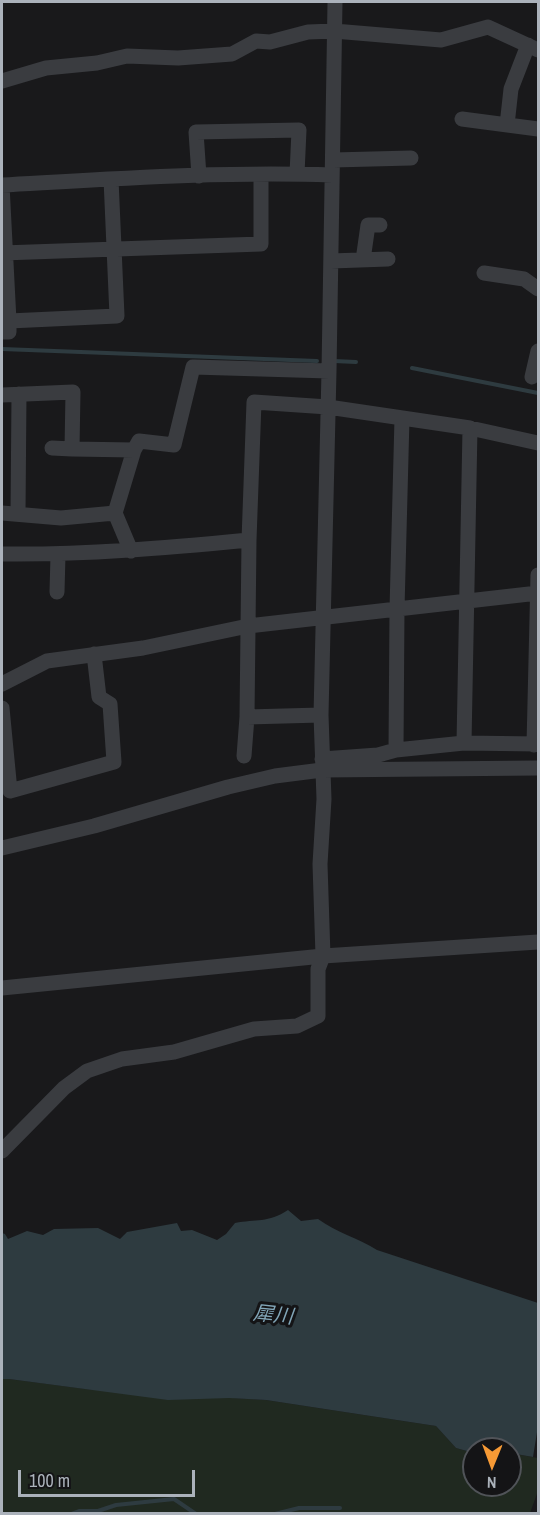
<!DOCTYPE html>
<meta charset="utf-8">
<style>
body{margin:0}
#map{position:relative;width:540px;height:1515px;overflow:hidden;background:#19191b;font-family:"Archivo Narrow",sans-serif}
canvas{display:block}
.frame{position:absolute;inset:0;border:3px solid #abb2bb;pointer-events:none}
.north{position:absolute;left:462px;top:1437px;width:60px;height:60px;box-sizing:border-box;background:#141416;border:2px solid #505358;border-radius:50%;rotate:181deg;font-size:16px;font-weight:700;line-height:24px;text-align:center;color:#abb2bb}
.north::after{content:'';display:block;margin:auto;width:21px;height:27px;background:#f79a35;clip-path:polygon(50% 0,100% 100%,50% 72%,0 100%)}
.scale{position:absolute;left:18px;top:1470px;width:177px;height:27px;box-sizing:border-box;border:3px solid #abb2bb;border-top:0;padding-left:8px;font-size:18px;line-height:21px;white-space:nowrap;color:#abb2bb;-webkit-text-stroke:4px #141416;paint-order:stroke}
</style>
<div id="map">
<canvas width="540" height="1515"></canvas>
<div class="frame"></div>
<div class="north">N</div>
<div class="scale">100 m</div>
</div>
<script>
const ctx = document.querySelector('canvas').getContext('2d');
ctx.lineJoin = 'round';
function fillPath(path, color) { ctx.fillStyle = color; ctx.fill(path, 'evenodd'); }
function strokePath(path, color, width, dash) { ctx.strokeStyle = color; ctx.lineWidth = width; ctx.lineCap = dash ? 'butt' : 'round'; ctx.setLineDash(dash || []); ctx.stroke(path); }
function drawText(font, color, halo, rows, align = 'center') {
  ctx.font = font + ' "Archivo Narrow","Noto Sans JP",sans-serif'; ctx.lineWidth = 6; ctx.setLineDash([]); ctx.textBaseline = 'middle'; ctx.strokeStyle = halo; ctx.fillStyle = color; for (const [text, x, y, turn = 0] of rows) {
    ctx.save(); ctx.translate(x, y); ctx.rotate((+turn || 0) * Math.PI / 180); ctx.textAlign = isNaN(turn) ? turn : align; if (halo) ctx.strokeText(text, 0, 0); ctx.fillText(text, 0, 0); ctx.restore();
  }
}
fillPath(new Path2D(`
 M 2,1379 L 9,1379 L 86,1389 L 266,1400 L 436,1426 L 456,1448 L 474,1453 L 474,1485 L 510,1485 L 510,1453 L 538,1458 L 538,1491 L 530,1513 L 2,1514 Z`), '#202920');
fillPath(new Path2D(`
 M 288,1210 L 301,1221 L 318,1219 C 337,1233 358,1238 377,1250 L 538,1303 L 538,1426 L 533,1457 L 510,1453 L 510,1449 L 474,1449 L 474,1453 L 456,1448 L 436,1426 L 266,1400 L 229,1398 L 168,1400 L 9,1379 L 2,1379 L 2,1233 L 5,1234 L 8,1239 L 27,1231 L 43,1235 L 54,1229 L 98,1228 L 120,1239 L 127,1232 L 177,1223 L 181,1231 L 192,1230 L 217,1240 L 226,1234 L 235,1223 C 256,1219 268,1223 288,1210 Z`), '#2e3b40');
strokePath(new Path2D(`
 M 2,349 L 317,361
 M 334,361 L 356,362
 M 412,368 L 538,393
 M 71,1514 L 79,1511 L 98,1511 L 116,1505 L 174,1499 L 196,1514
 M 275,1514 L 299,1508 L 340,1508`), '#2e3b40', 4);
strokePath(new Path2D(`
 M 2,81 L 46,68 L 97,63 L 127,56 L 178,58 L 232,54 L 256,41 L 270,42 L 308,32 L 334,31 L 441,40 L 488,27 L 538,50
 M 462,119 L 538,129
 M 507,125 L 511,89 L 528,45
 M 333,160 L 411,158
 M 199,176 L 196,132 L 299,130 L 297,174
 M 2,185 C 110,179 224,171 332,175
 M 2,253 L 261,244 L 261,175
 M 363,260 L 368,225 L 380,225
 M 331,261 L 388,259
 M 484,273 L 524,279 L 538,289
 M 9,321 L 117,316 L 111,179
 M 2,332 L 9,332 L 9,321 L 2,185
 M 532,377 L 538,351
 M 2,395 L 73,392 L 72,449 L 134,450
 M 52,448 L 72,449
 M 2,513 L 61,518 L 115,513 L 134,450 L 139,441 L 174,445 L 193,367 L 329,371
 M 115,513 L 131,551
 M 18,514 L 19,394
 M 2,554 C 85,555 166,548 249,540
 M 57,592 L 58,555
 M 2,684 L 47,661 L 143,648 L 248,626 L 538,593
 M 2,708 L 10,791 L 114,762 L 110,704 L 99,697 L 94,654
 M 247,717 L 321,715
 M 464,743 L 470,428
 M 534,745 L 538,575
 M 396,750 L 397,609 L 402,418
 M 244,756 L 247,717 L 249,540 L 254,402 L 328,407 L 470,428 L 538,443
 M 322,759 L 378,755 L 396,750 L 464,743 L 538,744
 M 2,848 L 94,826 L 228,787 L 275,776 L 322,770 L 538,768
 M 2,988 L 323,956 L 538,942
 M 2,1151 L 64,1088 L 87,1071 L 122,1059 L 174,1052 L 254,1029 L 297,1026 L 318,1016 L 318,969 L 323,956 L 320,864 L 324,799 L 321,715 L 329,371 L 335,2`), '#3a3c40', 15);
drawText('italic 20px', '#81a5b7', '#141416', [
 ["犀川",273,1316,6]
]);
</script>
